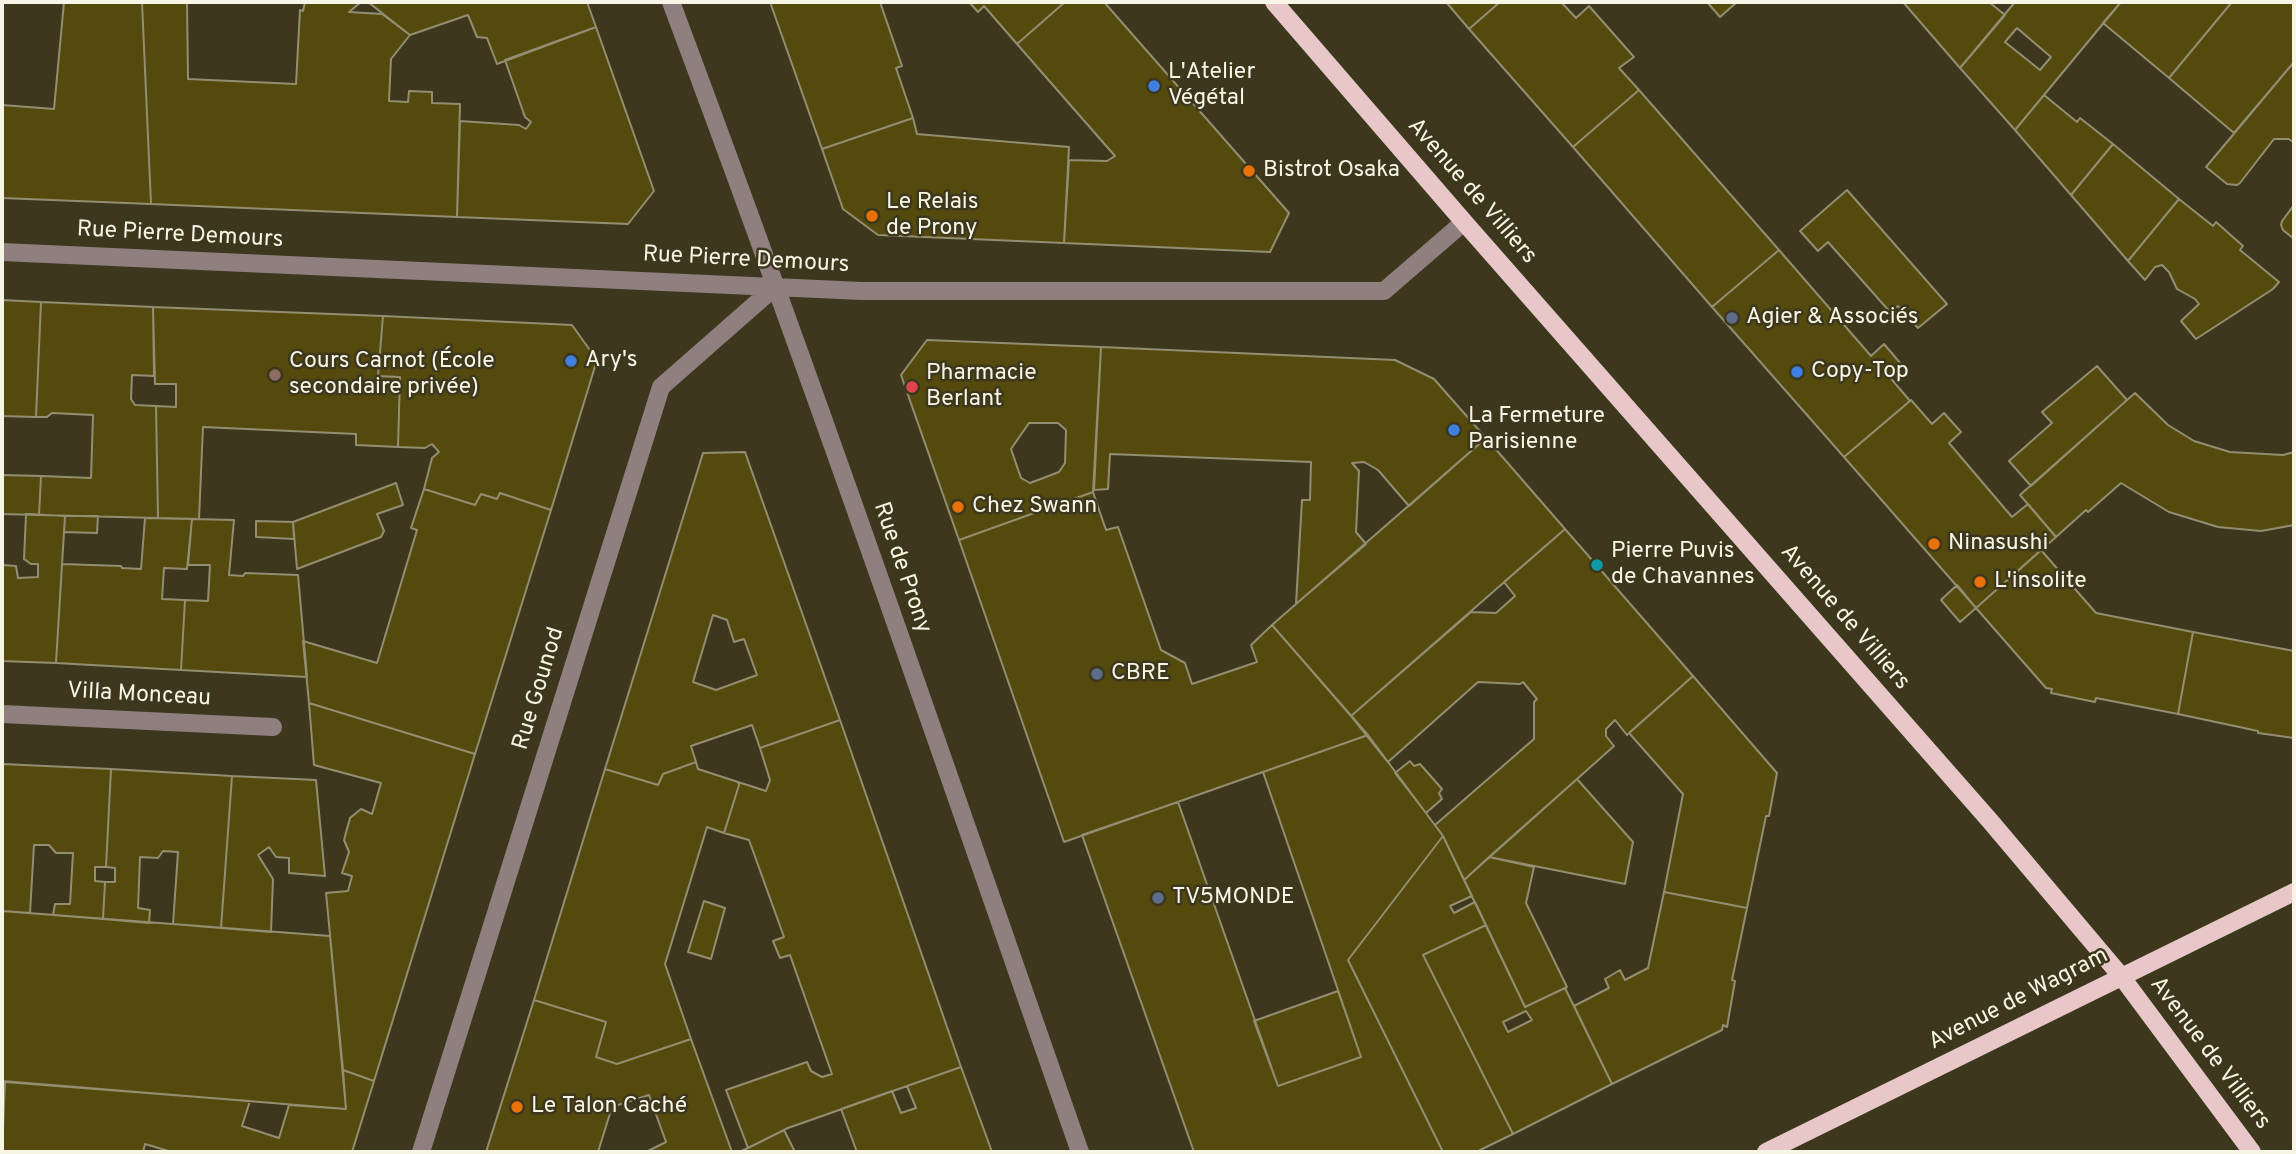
<!DOCTYPE html>
<meta charset="utf-8">
<style>
body{margin:0}
#map{position:relative;width:2296px;height:1154px;overflow:hidden;background:#3c371d;font-family:Overpass,sans-serif}
canvas{display:block}
.frame{position:absolute;inset:0;border:4px solid #f7f5e5;pointer-events:none}
</style>
<div id="map">
<canvas width="2296" height="1154"></canvas>
<div class="frame"></div>
</div>
<script>
const ctx = document.querySelector('canvas').getContext('2d');
ctx.lineJoin = 'round';
function fillPath(path, color) { ctx.fillStyle = color; ctx.fill(path, 'evenodd'); }
function strokePath(path, color, width, dash) { ctx.strokeStyle = color; ctx.lineWidth = width; ctx.lineCap = dash ? 'butt' : 'round'; ctx.setLineDash(dash || []); ctx.stroke(path); }
function drawText(font, color, halo, rows, align = 'center') {
  ctx.font = font + ' Overpass,sans-serif'; ctx.lineWidth = 5; ctx.setLineDash([]); ctx.textBaseline = 'middle'; ctx.strokeStyle = halo; ctx.fillStyle = color; for (const [text, x, y, turn = 0] of rows) {
    ctx.save(); ctx.translate(x, y); ctx.rotate((+turn || 0) * Math.PI / 180); ctx.textAlign = isNaN(turn) ? turn : align; if (halo) ctx.strokeText(text, 0, 0); ctx.fillText(text, 0, 0); ctx.restore();
  }
}
const building = new Path2D(`
 M 64,2 L 142,2 L 151,204 L 2,198 L 2,105 L 54,109 Z
 M 142,2 L 187,2 L 188,79 L 296,84 L 300,10 L 303,11 L 305,2 L 361,2 L 349,12 L 382,14 L 410,35 L 391,59 L 389,101 L 408,102 L 409,91 L 432,92 L 432,103 L 460,104 L 457,217 L 151,204 Z
 M 368,2 L 587,2 L 596,27 L 497,64 L 487,38 L 477,37 L 468,15 L 410,35 Z
 M 770,2 L 880,2 L 902,66 L 896,68 L 913,118 L 822,149 Z
 M 969,2 L 1065,2 L 1017,44 L 984,6 L 978,12 Z
 M 1065,2 L 1104,2 L 1289,213 L 1270,252 L 1064,243 L 1069,160 L 1107,161 L 1115,156 L 1017,44 Z
 M 1446,2 L 1500,2 L 1469,29 Z
 M 1500,2 L 1561,2 L 1576,18 L 1589,6 L 1634,57 L 1619,68 L 1639,90 L 1573,147 L 1469,29 Z
 M 1707,2 L 1737,2 L 1720,17 Z
 M 1903,2 L 1989,2 L 2005,15 L 1960,68 Z
 M 2015,2 L 2121,2 L 2015,130 L 1960,68 ZM 2017,28 L 2051,57 L 2040,70 L 2005,42 Z
 M 2121,2 L 2232,2 L 2169,78 L 2103,23 Z
 M 2232,2 L 2294,2 L 2294,62 L 2234,133 L 2169,78 Z
 M 596,27 L 654,191 L 628,224 L 457,217 L 460,121 L 519,125 L 526,129 L 531,122 L 525,117 L 505,60 Z
 M 2294,62 L 2294,143 L 2289,139 L 2274,139 L 2240,183 L 2237,185 L 2227,184 L 2206,167 Z
 M 1639,90 L 1779,250 L 1712,307 L 1573,147 Z
 M 2044,95 L 2077,122 L 2080,118 L 2113,144 L 2071,195 L 2015,130 Z
 M 913,118 L 917,134 L 1069,147 L 1064,243 L 878,235 L 843,209 L 822,149 Z
 M 2113,144 L 2179,199 L 2128,261 L 2071,195 Z
 M 1847,190 L 1947,304 L 1918,328 L 1898,306 L 1890,312 L 1828,242 L 1818,251 L 1800,231 Z
 M 2179,199 L 2213,226 L 2216,222 L 2243,246 L 2240,250 L 2279,282 L 2273,289 L 2196,339 L 2181,321 L 2199,304 L 2195,299 L 2177,289 L 2169,272 L 2162,265 L 2155,267 L 2145,280 L 2128,261 Z
 M 2294,205 L 2294,239 L 2283,230 L 2281,225 L 2282,221 Z
 M 1779,250 L 1871,356 L 1884,344 L 1901,364 L 1888,375 L 1910,401 L 1844,457 L 1712,307 Z
 M 2,300 L 41,302 L 36,417 L 2,416 Z
 M 41,302 L 153,307 L 154,376 L 132,375 L 131,399 L 135,405 L 156,406 L 158,518 L 39,515 L 41,476 L 91,478 L 93,415 L 52,413 L 47,417 L 36,417 Z
 M 153,307 L 383,316 L 378,376 L 400,377 L 398,447 L 356,445 L 356,434 L 203,427 L 199,519 L 158,518 L 156,406 L 176,407 L 176,384 L 155,384 Z
 M 383,316 L 572,325 L 597,360 L 551,510 L 500,493 L 497,499 L 481,494 L 475,505 L 424,489 L 432,458 L 439,452 L 432,444 L 425,448 L 398,447 L 400,377 L 378,376 Z
 M 927,340 L 1101,347 L 1093,492 L 959,540 L 901,375 ZM 1029,423 L 1058,423 L 1066,430 L 1065,463 L 1059,472 L 1030,483 L 1021,478 L 1011,449 Z
 M 1101,347 L 1395,360 L 1434,379 L 1486,438 L 1409,506 L 1378,470 L 1364,462 L 1352,463 L 1359,471 L 1356,532 L 1366,544 L 1296,604 L 1302,500 L 1310,500 L 1311,462 L 1110,454 L 1108,489 L 1094,490 Z
 M 2097,366 L 2127,400 L 2031,486 L 2009,461 L 2052,423 L 2042,412 Z
 M 2135,393 L 2168,425 L 2194,441 L 2230,452 L 2283,455 L 2294,452 L 2294,525 L 2261,531 L 2218,527 L 2169,512 L 2121,483 L 2088,512 L 2086,510 L 2056,537 L 2020,495 Z
 M 1911,400 L 1932,424 L 1944,413 L 1961,432 L 1949,443 L 2012,517 L 2028,504 L 2056,537 L 1976,608 L 1844,457 Z
 M 1486,438 L 1565,529 L 1351,716 L 1272,625 Z
 M 745,452 L 840,720 L 760,748 L 752,725 L 691,746 L 696,762 L 663,774 L 658,785 L 605,769 L 703,453 ZM 713,615 L 727,620 L 734,642 L 744,639 L 757,675 L 716,690 L 693,682 Z
 M 2,475 L 41,476 L 39,515 L 2,514 Z
 M 396,483 L 403,505 L 377,514 L 384,531 L 381,537 L 297,569 L 293,522 Z
 M 424,489 L 475,505 L 481,494 L 497,499 L 500,493 L 551,510 L 475,754 L 309,703 L 303,641 L 377,663 L 417,530 L 411,528 Z
 M 1093,492 L 1106,530 L 1118,527 L 1161,650 L 1185,663 L 1192,684 L 1257,662 L 1251,645 L 1272,625 L 1368,735 L 1064,842 L 959,540 Z
 M 26,514 L 65,516 L 56,663 L 2,661 L 2,565 L 16,566 L 18,578 L 38,577 L 38,564 L 31,564 L 24,559 Z
 M 65,516 L 98,516 L 97,533 L 64,532 Z
 M 145,518 L 192,519 L 187,569 L 164,568 L 162,599 L 185,600 L 181,670 L 56,663 L 62,564 L 121,566 L 122,568 L 141,569 Z
 M 192,519 L 234,520 L 229,575 L 243,576 L 245,573 L 298,575 L 307,677 L 181,670 L 185,600 L 208,601 L 210,565 L 188,565 Z
 M 256,521 L 293,522 L 294,539 L 256,537 Z
 M 1565,529 L 1693,676 L 1627,735 L 1615,720 L 1606,729 L 1606,736 L 1614,746 L 1464,880 L 1443,836 L 1435,825 L 1534,739 L 1534,702 L 1537,699 L 1523,682 L 1520,684 L 1478,682 L 1388,762 L 1351,716 L 1471,612 L 1496,613 L 1515,596 L 1504,582 Z
 M 2041,550 L 2096,613 L 2193,632 L 2178,714 L 2096,698 L 2095,702 L 2051,693 L 2052,689 L 2046,688 L 1976,608 Z
 M 1957,585 L 1976,608 L 1960,622 L 1941,600 Z
 M 2193,632 L 2294,651 L 2294,738 L 2258,733 L 2258,731 L 2178,714 Z
 M 1693,676 L 1777,773 L 1769,816 L 1766,816 L 1747,908 L 1664,892 L 1683,794 L 1629,733 Z
 M 309,703 L 475,754 L 374,1081 L 343,1070 L 326,893 L 348,891 L 352,876 L 342,873 L 349,852 L 344,840 L 350,818 L 361,809 L 372,814 L 381,783 L 314,765 Z
 M 840,720 L 961,1067 L 788,1128 L 748,1148 L 726,1090 L 807,1062 L 811,1071 L 822,1077 L 832,1074 L 790,955 L 780,958 L 773,941 L 784,937 L 749,840 L 724,833 L 739,785 L 738,782 L 766,791 L 770,780 L 760,748 Z
 M 1368,735 L 1443,836 L 1348,960 L 1443,1152 L 1194,1152 L 1082,835 L 1178,802 L 1278,1086 L 1361,1057 L 1263,772 Z
 M 1410,761 L 1414,766 L 1420,764 L 1442,789 L 1439,793 L 1442,799 L 1426,813 L 1395,773 Z
 M 696,762 L 698,769 L 738,782 L 739,785 L 724,833 L 707,827 L 665,964 L 691,1039 L 617,1064 L 596,1057 L 606,1022 L 534,1000 L 605,769 L 658,785 L 663,774 Z
 M 2,764 L 111,769 L 106,867 L 95,867 L 95,881 L 105,882 L 103,919 L 53,915 L 55,904 L 70,904 L 73,853 L 56,853 L 49,845 L 34,845 L 30,913 L 2,911 Z
 M 111,769 L 232,776 L 221,928 L 173,924 L 178,852 L 163,851 L 158,858 L 140,857 L 138,908 L 150,910 L 149,923 L 103,919 L 105,882 L 115,882 L 115,868 L 106,867 Z
 M 232,776 L 316,780 L 325,876 L 289,873 L 289,858 L 276,857 L 269,847 L 258,855 L 273,879 L 271,932 L 221,928 Z
 M 1577,779 L 1633,842 L 1625,884 L 1489,857 Z
 M 1443,836 L 1472,896 L 1450,906 L 1454,913 L 1475,902 L 1486,925 L 1423,955 L 1513,1134 L 1476,1152 L 1443,1152 L 1348,960 Z
 M 1489,857 L 1534,867 L 1526,903 L 1567,987 L 1525,1007 L 1464,880 Z
 M 1664,892 L 1747,908 L 1732,980 L 1735,981 L 1727,1027 L 1723,1025 L 1722,1030 L 1612,1084 L 1574,1006 L 1609,988 L 1605,979 L 1620,970 L 1625,980 L 1648,968 Z
 M 704,901 L 725,908 L 711,959 L 688,952 Z
 M 2,911 L 330,936 L 346,1109 L 2,1081 Z
 M 1486,925 L 1525,1007 L 1565,988 L 1612,1084 L 1513,1134 L 1423,955 ZM 1526,1011 L 1532,1020 L 1508,1032 L 1503,1022 Z
 M 1338,991 L 1361,1057 L 1278,1086 L 1254,1021 Z
 M 534,1000 L 606,1022 L 596,1057 L 617,1064 L 691,1039 L 732,1152 L 646,1152 L 666,1142 L 649,1095 L 612,1107 L 598,1152 L 486,1152 Z
 M 961,1067 L 992,1152 L 857,1152 L 841,1109 L 892,1091 L 901,1113 L 916,1108 L 907,1086 Z
 M 343,1070 L 374,1081 L 352,1152 L 172,1152 L 145,1144 L 143,1152 L 2,1152 L 5,1082 L 250,1101 L 242,1126 L 279,1138 L 289,1105 L 346,1109 Z
 M 784,1130 L 795,1152 L 739,1152 L 748,1148 Z`);
fillPath(building, '#544a0e');
strokePath(building, '#938e71', 2);
strokePath(new Path2D(`
 M 671,2 C 814,383 946,768 1080,1152
 M 2,252 L 862,291 L 1384,291 L 1464,222
 M 2,714 L 273,727
 M 421,1152 L 661,387 L 776,286`), '#8f7f7f', 18);
strokePath(new Path2D(`
 M 1274,2 L 1464,222 L 1991,822 L 2121,976 L 2252,1152
 M 1766,1152 L 2294,892`), '#e7c7c7', 18);
for (const [x, y, r, color] of [
 [1154,86,7,"#3f7fe0"],
 [1249,171,7,"#e8710a"],
 [872,216,7,"#e8710a"],
 [1732,318,7,"#5c6f8a"],
 [571,361,7,"#3f7fe0"],
 [1797,372,7,"#3f7fe0"],
 [275,375,7,"#8d6e63"],
 [912,387,7,"#e0444e"],
 [1454,430,7,"#3f7fe0"],
 [958,507,7,"#e8710a"],
 [1934,544,7,"#e8710a"],
 [1597,565,7,"#0f9aa8"],
 [1980,582,7,"#e8710a"],
 [1097,674,7,"#5c6f8a"],
 [1158,898,7,"#5c6f8a"],
 [517,1107,7,"#e8710a"]
]) { const dot = new Path2D(); dot.arc(x, y, r, 0, 2 * Math.PI); ctx.fillStyle = color; ctx.fill(dot); strokePath(dot, '#3c371d', 2.5); }
drawText('23px', '#f7f5e5', '#3c371d', [
 ["L'Atelier",1168,73],
 ["Végétal",1168,99],
 ["Bistrot Osaka",1263,171],
 ["Le Relais",886,203],
 ["de Prony",886,229],
 ["Agier & Associés",1746,318],
 ["Ary's",585,361],
 ["Cours Carnot (École",289,362],
 ["secondaire privée)",289,388],
 ["Copy-Top",1811,372],
 ["Pharmacie",926,374],
 ["Berlant",926,400],
 ["La Fermeture",1468,417],
 ["Parisienne",1468,443],
 ["Chez Swann",972,507],
 ["Ninasushi",1948,544],
 ["Pierre Puvis",1611,552],
 ["de Chavannes",1611,578],
 ["L'insolite",1994,582],
 ["CBRE",1111,674],
 ["TV5MONDE",1172,898],
 ["Le Talon Caché",531,1107]
], 'left');
drawText('23px', '#f7f5e5', '#3c371d', [
 ["Avenue de Villiers",1471,192,49],
 ["Rue Pierre Demours",180,236,3],
 ["Rue Pierre Demours",746,261,3],
 ["Rue de Prony",901,568,71],
 ["Avenue de Villiers",1844,618,49],
 ["Rue Gounod",540,689,-73],
 ["Villa Monceau",139,696,3],
 ["Avenue de Wagram",2019,1000,-27],
 ["Avenue de Villiers",2209,1054,53]
]);
</script>
